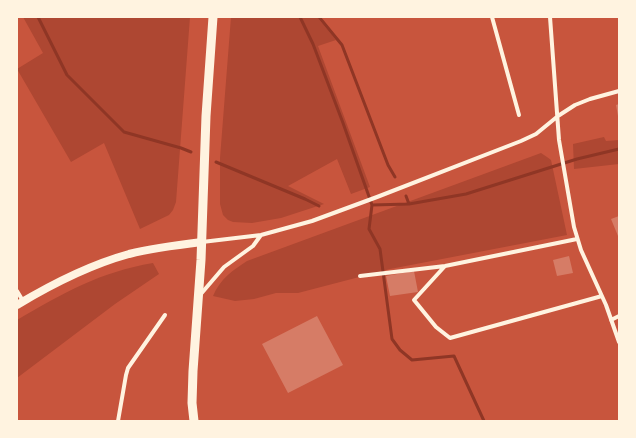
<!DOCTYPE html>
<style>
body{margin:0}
#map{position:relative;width:636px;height:438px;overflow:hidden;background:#c8553d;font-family:Poppins,sans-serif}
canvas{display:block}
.frame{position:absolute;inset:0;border:18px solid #fff3e0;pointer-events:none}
</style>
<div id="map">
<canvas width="636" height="438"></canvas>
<div class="frame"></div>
</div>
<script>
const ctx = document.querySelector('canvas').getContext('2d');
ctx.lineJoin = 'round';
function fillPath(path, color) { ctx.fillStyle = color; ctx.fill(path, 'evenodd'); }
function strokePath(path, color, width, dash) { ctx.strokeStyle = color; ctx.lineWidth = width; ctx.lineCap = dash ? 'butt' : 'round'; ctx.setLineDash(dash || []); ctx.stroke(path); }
fillPath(new Path2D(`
 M 23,17 L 190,17 L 176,202 L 173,210 L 169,215 L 140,229 L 104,143 L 71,162 L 17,69 L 43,53 Z
 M 231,17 L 317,17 L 336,40 L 318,46 L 370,187 L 351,194 L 337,159 L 288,186 L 324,204 L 281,218 L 252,223 L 233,222 L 228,220 L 223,215 L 220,204 L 220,158 Z
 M 604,137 L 606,141 L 619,140 L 619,164 L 574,169 L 573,144 Z
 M 541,153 L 547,157 L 551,160 L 567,235 L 390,269 L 298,293 L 276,293 L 254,299 L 235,301 L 213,296 C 220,279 233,270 247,261 Z
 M 153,263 L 159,274 L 115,304 L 17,378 L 17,320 C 63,293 100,272 153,263 Z`), '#ae4732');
strokePath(new Path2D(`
 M 38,17 L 67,75 L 124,132 L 181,148 L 191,152
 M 300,17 L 313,44 L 343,123 L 372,205 L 369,229 L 380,249 L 392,339 L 400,350 L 412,360 L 454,356 L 484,421
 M 319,17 L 342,45 L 388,165 L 395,177
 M 216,162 L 305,199 L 319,206
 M 406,196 L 409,204
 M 372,205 L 409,204 L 466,194 L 577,159 L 619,149`), '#8f3625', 3);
fillPath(new Path2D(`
 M 619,104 L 619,116 L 618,116 L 616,105 Z
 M 619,216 L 619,235 L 618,236 L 611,219 Z
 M 569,256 L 573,273 L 557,276 L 553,260 Z
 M 414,271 L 418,292 L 390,296 L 386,276 Z
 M 317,316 L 343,365 L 288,393 L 262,344 Z`), '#d67c66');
strokePath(new Path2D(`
 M 492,17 L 519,115
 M 550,17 L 559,140 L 574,227 L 581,250 L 606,305 L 619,342
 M 202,242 L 261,235 L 312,221 L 377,197 L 521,141 L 536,134 L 558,116 L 575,105 L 590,99 L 619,91
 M 445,266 L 414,300 L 436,327 L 450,338 L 602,296
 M 360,276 L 445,266 L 577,239
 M 17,291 L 23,301
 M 200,295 L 224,267 L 253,246 L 261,235
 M 611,320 L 619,316
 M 118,421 L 126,375 L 128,368 L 165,315`), '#fff3e0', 4);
strokePath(new Path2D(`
 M 17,305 C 52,284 89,265 129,254 C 153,248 177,245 202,242`), '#fff3e0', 8);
strokePath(new Path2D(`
 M 194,421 L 192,403 L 193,371 L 201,260 L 206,116 L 213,17`), '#fff3e0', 9);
</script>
